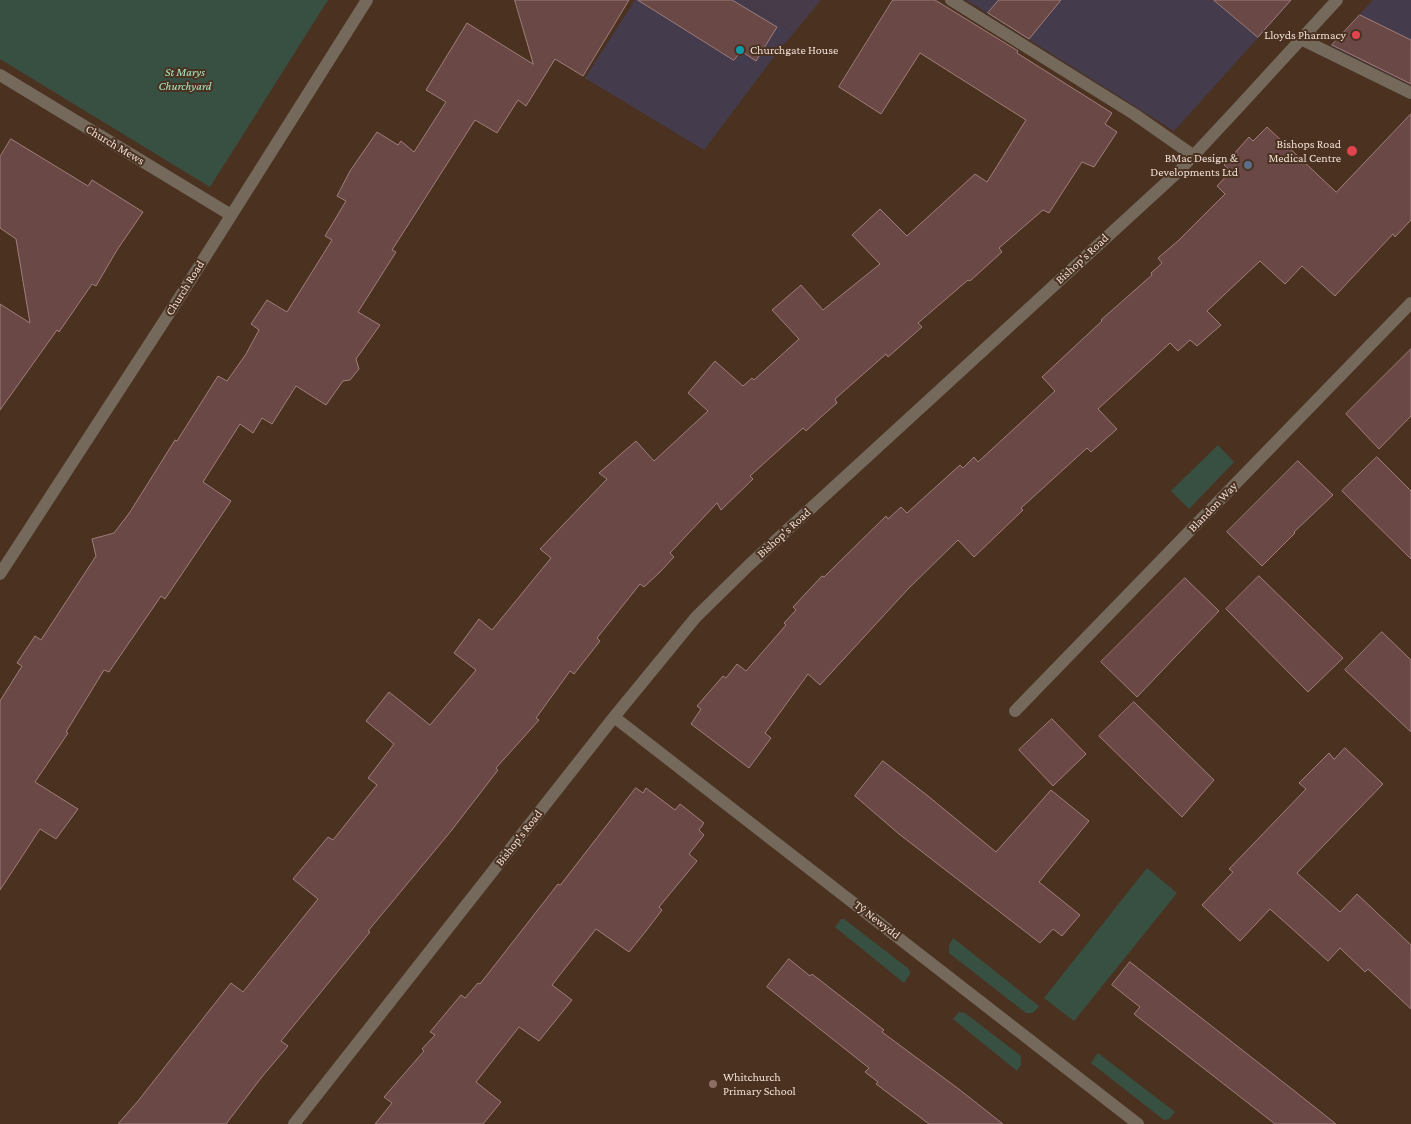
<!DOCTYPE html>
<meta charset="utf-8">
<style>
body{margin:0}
canvas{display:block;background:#4a3120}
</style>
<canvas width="1411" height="1124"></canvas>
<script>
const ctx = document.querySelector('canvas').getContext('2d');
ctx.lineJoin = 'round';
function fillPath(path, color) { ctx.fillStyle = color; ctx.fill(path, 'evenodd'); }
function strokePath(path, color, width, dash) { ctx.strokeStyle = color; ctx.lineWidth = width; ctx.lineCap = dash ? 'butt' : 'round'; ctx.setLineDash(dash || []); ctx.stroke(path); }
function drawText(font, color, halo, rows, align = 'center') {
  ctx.font = font + ' "Crimson Pro",serif'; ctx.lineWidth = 4; ctx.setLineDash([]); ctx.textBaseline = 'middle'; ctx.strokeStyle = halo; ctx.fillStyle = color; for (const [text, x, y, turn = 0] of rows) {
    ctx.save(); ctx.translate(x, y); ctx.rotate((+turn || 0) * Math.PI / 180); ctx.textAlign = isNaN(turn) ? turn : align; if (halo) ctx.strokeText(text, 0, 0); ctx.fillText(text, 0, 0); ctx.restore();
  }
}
fillPath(new Path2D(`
 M 635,0 L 740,0 L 794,33 L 779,50 L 704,150 L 585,78 Z
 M 966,0 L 1292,0 L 1174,131 Z
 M 1373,0 L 1411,0 L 1411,85 L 1331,46 Z`), '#443b4c');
fillPath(new Path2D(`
 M 740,0 L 821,0 L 794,33 Z`), '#473a49');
fillPath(new Path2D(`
 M 0,0 L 328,0 L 210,187 L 0,59 Z
 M 1218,445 L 1234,462 L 1189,509 L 1171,491 Z
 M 1147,868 L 1177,893 L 1074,1021 L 1044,998 Z
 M 841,919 L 844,919 L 909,969 L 910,974 L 904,983 L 835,927 Z
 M 953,938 L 1039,1006 L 1033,1013 L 1026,1013 L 949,953 L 949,946 Z
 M 959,1012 L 965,1013 L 1021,1056 L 1021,1065 L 1017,1071 L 953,1019 Z
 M 1098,1053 L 1175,1112 L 1169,1119 L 1164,1120 L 1091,1063 Z`), '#385042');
const building = new Path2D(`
 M 515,0 L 629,0 L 583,76 L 555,59 L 526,106 L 518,100 L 497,133 L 475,120 L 392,250 L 396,252 L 358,312 L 380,325 L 356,359 L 359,369 L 350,380 L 343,381 L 326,405 L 296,386 L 272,424 L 262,418 L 253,433 L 240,424 L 203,482 L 231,501 L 165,599 L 161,596 L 109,672 L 104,670 L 66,732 L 68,733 L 35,782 L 78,809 L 56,839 L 40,829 L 0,890 L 0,701 L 22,666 L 17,663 L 35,636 L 41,640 L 96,556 L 92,539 L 114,533 L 130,512 L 175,440 L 177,441 L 218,376 L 227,381 L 246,354 L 259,330 L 251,324 L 267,300 L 287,312 L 332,240 L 325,236 L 346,201 L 337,196 L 350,171 L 377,132 L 398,145 L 401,141 L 414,152 L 446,102 L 426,90 L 467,23 L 533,64 Z
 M 638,0 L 732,0 L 777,27 L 756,61 L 741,51 L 734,60 Z
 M 893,0 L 935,0 L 1018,51 L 1017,53 L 1112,113 L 1105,124 L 1117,132 L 1094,167 L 1082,162 L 1049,213 L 1043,210 L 999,248 L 1002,252 L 970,281 L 968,280 L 918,323 L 922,327 L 888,357 L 886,354 L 835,399 L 837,403 L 821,417 L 806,431 L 803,428 L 750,476 L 753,479 L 721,510 L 717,503 L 670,553 L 674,557 L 660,572 L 644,587 L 640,584 L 597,638 L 600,641 L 574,674 L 570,671 L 536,718 L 539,720 L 496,768 L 498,770 L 451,831 L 368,931 L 370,932 L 281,1041 L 288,1046 L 261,1078 L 226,1124 L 118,1124 L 138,1101 L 231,983 L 243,992 L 318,899 L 293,879 L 328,837 L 333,840 L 377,785 L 368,778 L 394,744 L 366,721 L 389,692 L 430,725 L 476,670 L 454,653 L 479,619 L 492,630 L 551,558 L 540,549 L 607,479 L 599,473 L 636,441 L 654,461 L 708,411 L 688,393 L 715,361 L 743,386 L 752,378 L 754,380 L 799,339 L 772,310 L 801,285 L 823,310 L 880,264 L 852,235 L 880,209 L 907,236 L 975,174 L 987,182 L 1026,120 L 920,53 L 881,114 L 839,87 Z
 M 999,0 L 1061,0 L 1029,39 L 988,13 Z
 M 1214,0 L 1291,0 L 1258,37 Z
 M 1360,15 L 1411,40 L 1411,84 L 1332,45 Z
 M 1411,114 L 1411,220 L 1395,237 L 1393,234 L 1335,296 L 1302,266 L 1285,284 L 1260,261 L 1207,311 L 1221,325 L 1197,346 L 1190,340 L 1178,351 L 1170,343 L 1098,409 L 1117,429 L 1091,452 L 1087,448 L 1021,508 L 1023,510 L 974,557 L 958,540 L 908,589 L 820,685 L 808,674 L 765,733 L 771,738 L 749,768 L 691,724 L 701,709 L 697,706 L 723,676 L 726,678 L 737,664 L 746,671 L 786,625 L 784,623 L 796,610 L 793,607 L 822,576 L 824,577 L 886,516 L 888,519 L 901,507 L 907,513 L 960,465 L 963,468 L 974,457 L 978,462 L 1055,391 L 1042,377 L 1102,321 L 1101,320 L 1152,275 L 1151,273 L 1162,263 L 1158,258 L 1179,240 L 1225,194 L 1217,186 L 1231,171 L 1224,165 L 1249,137 L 1253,141 L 1267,127 L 1336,192 Z
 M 11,139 L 88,186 L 92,180 L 143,212 L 117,250 L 96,286 L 92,284 L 59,332 L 57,330 L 0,410 L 0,304 L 30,323 L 16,239 L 0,228 L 0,157 Z
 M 1411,349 L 1411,416 L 1379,449 L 1346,414 Z
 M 1377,457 L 1411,491 L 1411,559 L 1342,491 Z
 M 1298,461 L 1333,495 L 1294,532 L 1295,533 L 1262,566 L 1227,532 Z
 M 1259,576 L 1343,658 L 1308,692 L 1226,609 Z
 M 1185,578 L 1219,611 L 1137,697 L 1101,662 Z
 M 1382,632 L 1411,660 L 1411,732 L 1345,670 Z
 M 1134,702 L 1214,780 L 1182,817 L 1099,736 Z
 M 1052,719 L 1086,754 L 1053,786 L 1019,750 Z
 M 1345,748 L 1383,784 L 1297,873 L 1340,912 L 1357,894 L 1411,945 L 1411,1009 L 1368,969 L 1365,972 L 1340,948 L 1328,961 L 1270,909 L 1240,941 L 1202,905 L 1233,872 L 1229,869 L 1306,789 L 1299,783 L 1329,753 L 1334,759 Z
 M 883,761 L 928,796 L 996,852 L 1051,790 L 1089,821 L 1039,882 L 1080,915 L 1062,936 L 1053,929 L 1040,943 L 899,834 L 855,796 Z
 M 636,788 L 643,793 L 646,788 L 675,810 L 680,804 L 704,823 L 699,830 L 704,835 L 689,854 L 697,861 L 659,907 L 662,910 L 646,931 L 629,952 L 596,929 L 552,985 L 572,1000 L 539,1041 L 519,1027 L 476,1082 L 501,1102 L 483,1124 L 375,1124 L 392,1103 L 384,1097 L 424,1051 L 422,1049 L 435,1035 L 430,1032 L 461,995 L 465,998 L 478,983 L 480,984 L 558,884 L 560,885 Z
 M 789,959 L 810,976 L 812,974 L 884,1030 L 882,1032 L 960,1090 L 1003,1124 L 929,1124 L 876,1084 L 878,1082 L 865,1072 L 869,1068 L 767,987 Z
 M 1130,962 L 1297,1093 L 1336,1124 L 1275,1124 L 1134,1014 L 1140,1007 L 1112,985 Z`);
fillPath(building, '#694846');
strokePath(building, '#a17d7a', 1);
strokePath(new Path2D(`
 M 951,0 L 1134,114 L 1194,156
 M 1301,39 L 1411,93
 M 0,75 L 231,215
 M 0,574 L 181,295 L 367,0
 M 1015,711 L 1411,303
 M 614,717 L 1138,1124
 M 294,1124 L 614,717 L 696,617 L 749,565 L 1180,170 L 1236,110 L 1337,0`), '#74695b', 12);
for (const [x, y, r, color] of [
 [1356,35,5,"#e0444e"],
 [740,50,5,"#0f9aa8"],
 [1352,151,6,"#e0444e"],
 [1248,165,5,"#5c6f8a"],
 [713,1084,5,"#8d6e63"]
]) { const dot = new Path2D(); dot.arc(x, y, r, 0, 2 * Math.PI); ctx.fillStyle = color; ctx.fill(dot); strokePath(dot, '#4a3120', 2); }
drawText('12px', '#eeddd3', '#4a3120', [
 ["Lloyds Pharmacy",1346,35],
 ["Churchgate House",750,50,"left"],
 ["Bishops Road",1341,144],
 ["Medical Centre",1341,158],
 ["BMac Design &",1238,158],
 ["Developments Ltd",1238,172],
 ["Whitchurch",723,1077,"left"],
 ["Primary School",723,1091,"left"]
], 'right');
drawText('italic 12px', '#a6e9c2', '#4a3120', [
 ["St Marys",185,72],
 ["Churchyard",185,86]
]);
drawText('12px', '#eeddd3', '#4a3120', [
 ["Church Mews",115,145,31],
 ["Bishop's Road",1082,259,-43],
 ["Church Road",185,288,-58],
 ["Blandon Way",1213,507,-46],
 ["Bishop's Road",784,533,-42],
 ["Bishop's Road",519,838,-52],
 ["Tŷ Newydd",877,920,38]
]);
</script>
